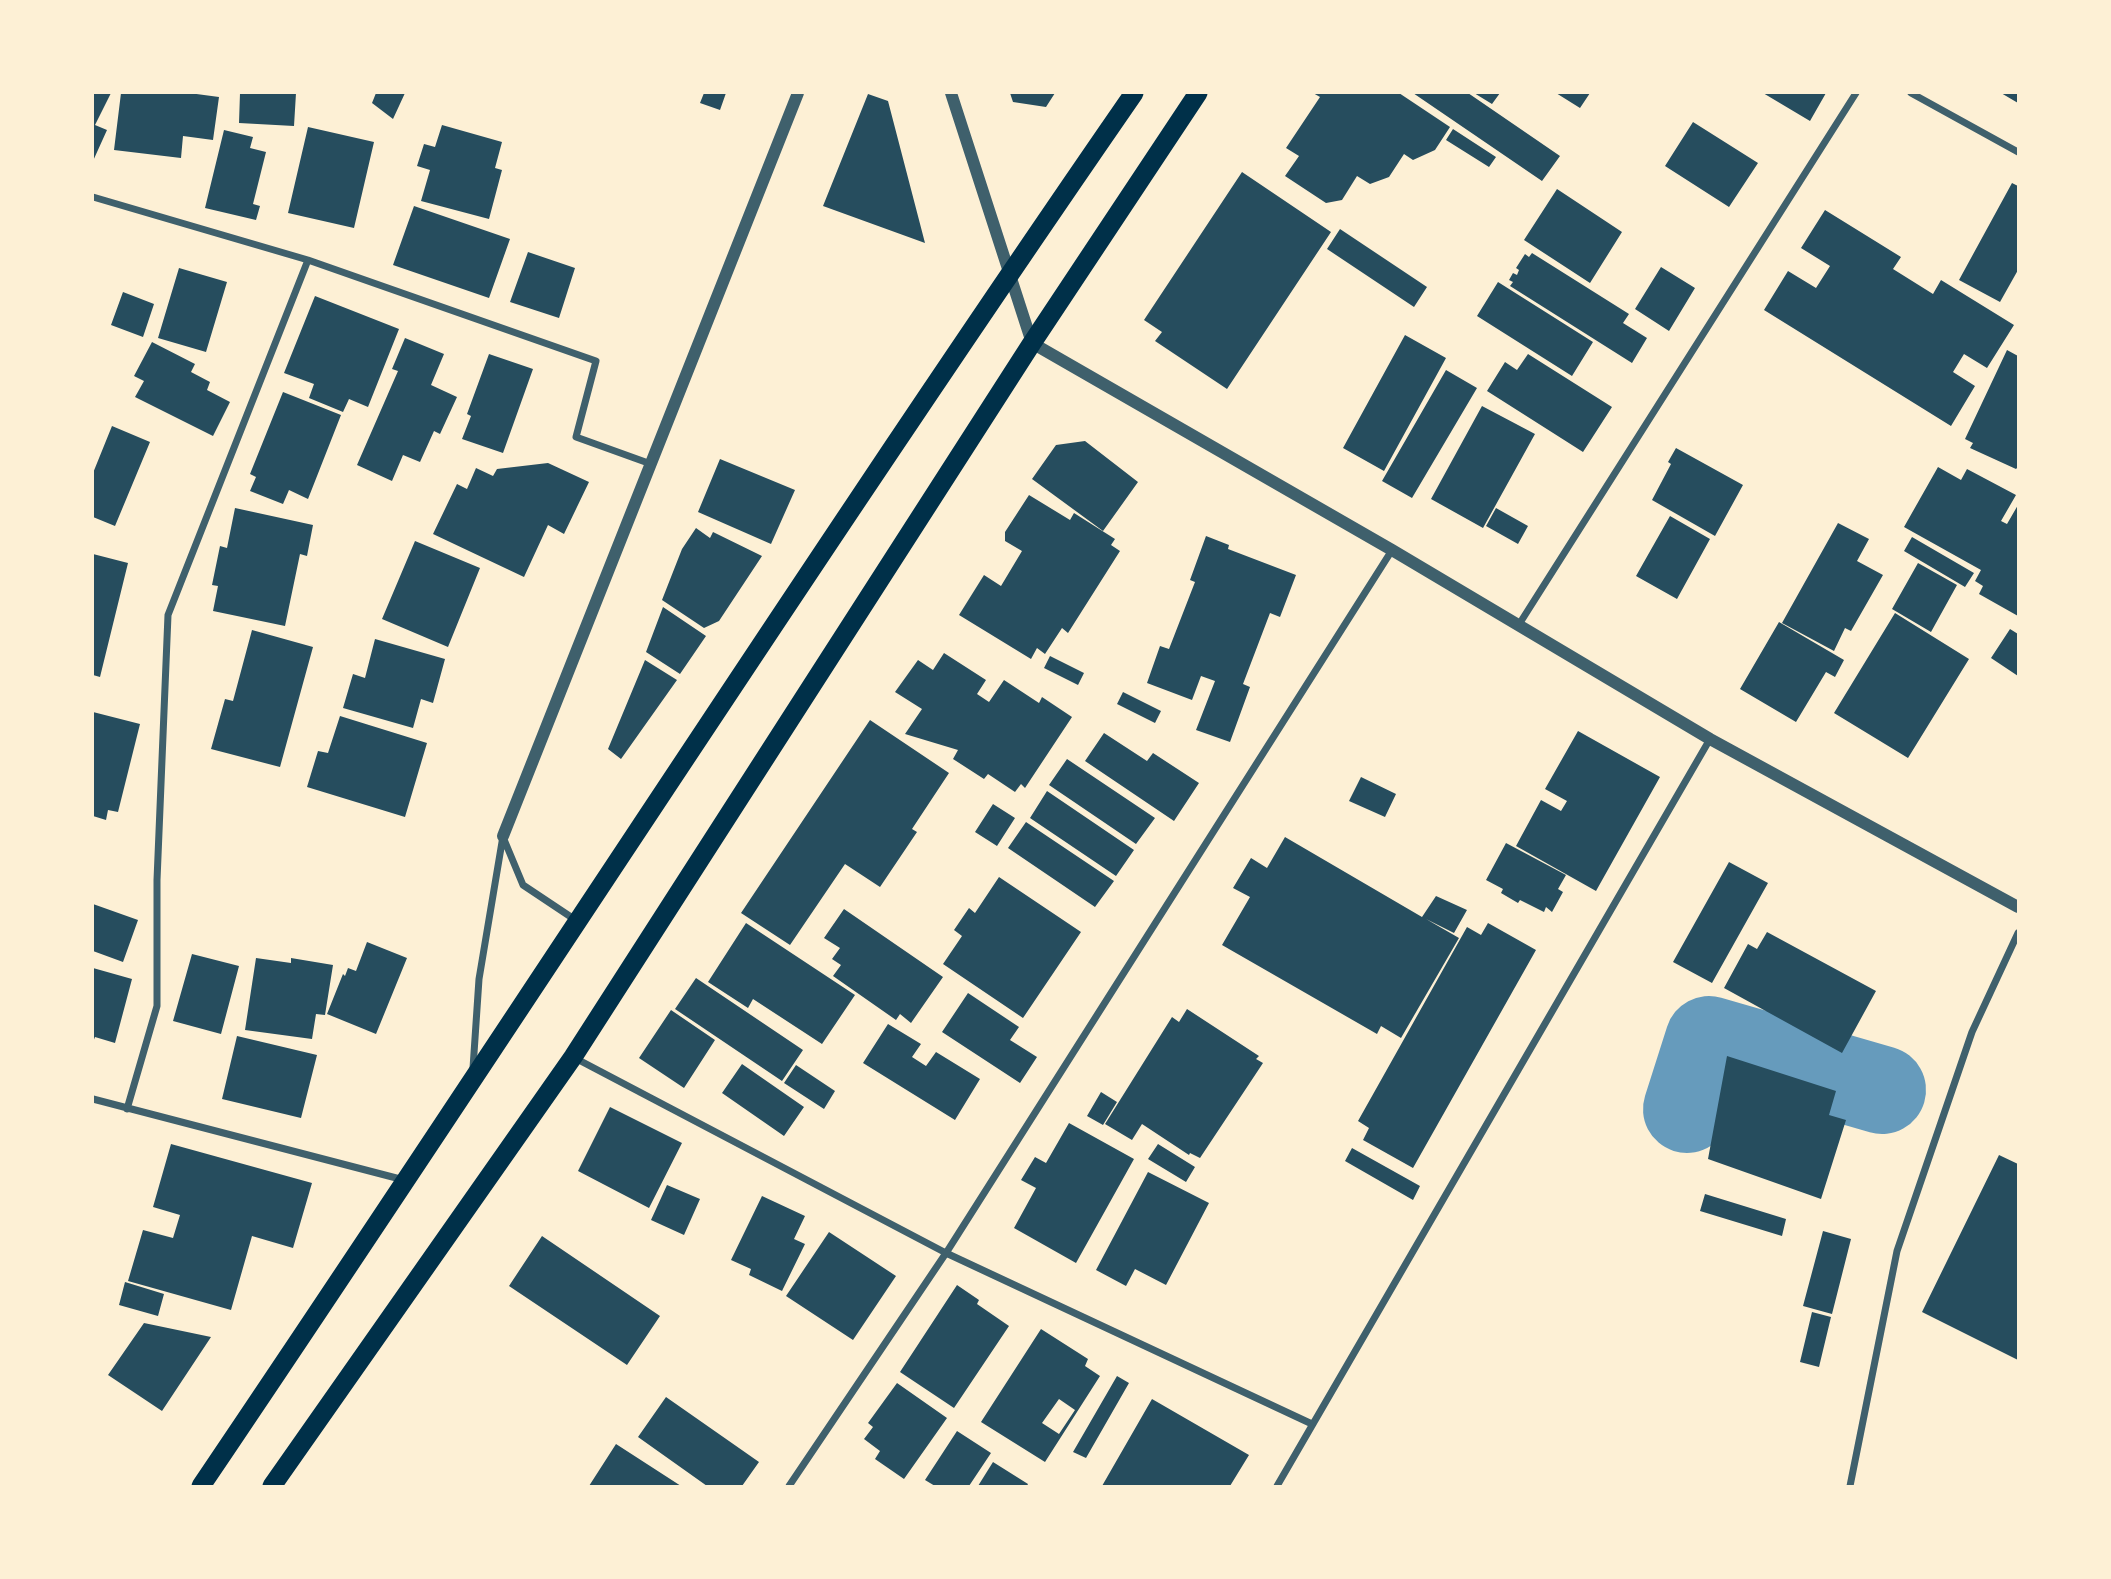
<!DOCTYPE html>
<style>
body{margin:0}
#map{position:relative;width:2111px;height:1579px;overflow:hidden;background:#fdf0d5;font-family:"Asap Condensed",sans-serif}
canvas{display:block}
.frame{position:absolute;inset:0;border:94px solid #fdf0d5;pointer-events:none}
</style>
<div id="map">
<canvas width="2111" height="1579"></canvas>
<div class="frame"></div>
</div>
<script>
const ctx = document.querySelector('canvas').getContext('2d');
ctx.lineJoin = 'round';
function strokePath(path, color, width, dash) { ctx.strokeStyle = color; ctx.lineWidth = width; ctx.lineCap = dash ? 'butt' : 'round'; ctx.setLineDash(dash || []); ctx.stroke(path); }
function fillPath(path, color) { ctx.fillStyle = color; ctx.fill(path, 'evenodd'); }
strokePath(new Path2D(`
 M 1687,1109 L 1709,1040 L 1882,1090`), '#669bbc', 88);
fillPath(new Path2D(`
 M 93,93 L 111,93 L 95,125 L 107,130 L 93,161 Z
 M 121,93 L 189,93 L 219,97 L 213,140 L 183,136 L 181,158 L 114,150 Z
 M 240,93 L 296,93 L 294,126 L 239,123 Z
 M 376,93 L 405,93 L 393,119 L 372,103 Z
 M 704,93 L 726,93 L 720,110 L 700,103 Z
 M 1010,93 L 1055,93 L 1046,107 L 1013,102 Z
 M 1313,93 L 1399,93 L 1450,127 L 1435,150 L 1413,160 L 1404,154 L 1389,177 L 1370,184 L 1357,176 L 1342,200 L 1326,203 L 1285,176 L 1299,156 L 1286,148 L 1320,97 Z
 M 1413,93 L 1468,93 L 1560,156 L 1542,181 Z
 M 1474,93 L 1500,93 L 1492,104 Z
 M 1556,93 L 1590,93 L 1580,108 Z
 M 1763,93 L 1826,93 L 1810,121 Z
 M 2001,93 L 2018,93 L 2018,103 Z
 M 868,94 L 888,101 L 925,243 L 823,206 Z
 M 1693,122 L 1758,163 L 1729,207 L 1665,166 Z
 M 442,125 L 502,142 L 495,168 L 502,170 L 489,219 L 421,201 L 430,170 L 417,166 L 424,144 L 435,147 Z
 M 308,127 L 374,142 L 354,228 L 288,213 Z
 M 1453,129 L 1496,157 L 1489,167 L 1446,140 Z
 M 224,130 L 253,137 L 250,148 L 266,152 L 253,204 L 260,206 L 256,220 L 205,208 Z
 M 1242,172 L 1331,232 L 1227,389 L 1155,341 L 1162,332 L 1144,320 Z
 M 2012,183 L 2018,186 L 2018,270 L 2000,302 L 1959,280 Z
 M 1557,189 L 1622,232 L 1590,283 L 1524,240 Z
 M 414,206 L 510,239 L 489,298 L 393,265 Z
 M 1825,210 L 1901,257 L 1893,269 L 1933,294 L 1941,280 L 2014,325 L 1987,368 L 1964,354 L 1953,372 L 1975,386 L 1951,426 L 1764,310 L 1788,271 L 1816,288 L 1830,266 L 1801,248 Z
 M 1340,229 L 1427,287 L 1414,307 L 1327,249 Z
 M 528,252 L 575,268 L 559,318 L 510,302 Z
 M 1532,253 L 1629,314 L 1623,323 L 1647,338 L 1632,363 L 1510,286 L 1513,282 L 1509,280 L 1513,273 L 1517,275 L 1519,270 L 1516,268 L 1525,254 L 1529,257 Z
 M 1661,267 L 1695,288 L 1669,331 L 1635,309 Z
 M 179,268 L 227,282 L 206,352 L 158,338 Z
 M 1498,282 L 1593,342 L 1572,376 L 1477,316 Z
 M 123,292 L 154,304 L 143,337 L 111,325 Z
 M 315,296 L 399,329 L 368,407 L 349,399 L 343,412 L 309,398 L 314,384 L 284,373 Z
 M 1405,335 L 1446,358 L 1384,471 L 1343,448 Z
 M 405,338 L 444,354 L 431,385 L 457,397 L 440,434 L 434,431 L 420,462 L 403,455 L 392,481 L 357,465 L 398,371 L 392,369 Z
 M 152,342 L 195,364 L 191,372 L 210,382 L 207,390 L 230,402 L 213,436 L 135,397 L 144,381 L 134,376 Z
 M 2007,350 L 2018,356 L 2018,467 L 2016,469 L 1970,448 L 1973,443 L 1965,439 Z
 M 489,354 L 533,369 L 503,453 L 462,439 L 471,416 L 467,414 Z
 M 1528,354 L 1612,407 L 1583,452 L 1487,391 L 1505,362 L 1517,370 Z
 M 1446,370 L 1477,388 L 1412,498 L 1382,481 Z
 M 283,392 L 341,415 L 308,499 L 289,490 L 283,504 L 250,491 L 256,477 L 250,474 Z
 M 1482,406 L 1535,434 L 1483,528 L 1431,499 Z
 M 112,426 L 150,442 L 115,526 L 93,517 L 93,473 Z
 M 1085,441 L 1138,482 L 1103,531 L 1032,479 L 1056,445 Z
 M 1676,448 L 1743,485 L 1715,536 L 1652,500 L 1671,464 L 1668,462 Z
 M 720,459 L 795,490 L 771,544 L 698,512 Z
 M 548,463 L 589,482 L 564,534 L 548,525 L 524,577 L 433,534 L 457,484 L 467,489 L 476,468 L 493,476 L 497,469 Z
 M 1938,467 L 1961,480 L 1967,469 L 2016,495 L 2001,521 L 2007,524 L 2018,505 L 2018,616 L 1979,594 L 1983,586 L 1975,581 L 1981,570 L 1904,527 Z
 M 1029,495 L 1070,520 L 1074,513 L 1115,539 L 1111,545 L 1120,551 L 1068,633 L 1062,628 L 1045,654 L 1037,648 L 1031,659 L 959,615 L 984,575 L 1001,586 L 1022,551 L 1005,541 L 1005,532 Z
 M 235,508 L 313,525 L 307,556 L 300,554 L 285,626 L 213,611 L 218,586 L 212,585 L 220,546 L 227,548 Z
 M 1496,508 L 1528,526 L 1518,544 L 1486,526 Z
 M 1670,516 L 1710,539 L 1677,599 L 1636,576 Z
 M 1838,523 L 1869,539 L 1857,561 L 1883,575 L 1851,631 L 1845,628 L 1834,651 L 1782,623 Z
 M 696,528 L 710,538 L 713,532 L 762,556 L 719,621 L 704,628 L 662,600 L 682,549 Z
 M 1206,536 L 1229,545 L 1228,549 L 1296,575 L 1280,617 L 1270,613 L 1243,684 L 1250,687 L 1230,742 L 1196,730 L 1215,681 L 1201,676 L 1192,700 L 1147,683 L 1160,646 L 1169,649 L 1195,582 L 1190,580 Z
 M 1912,537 L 1974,573 L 1965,587 L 1904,551 Z
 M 415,541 L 480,568 L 448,647 L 382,619 Z
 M 93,554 L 128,563 L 100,677 L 93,675 Z
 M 1918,563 L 1957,585 L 1931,632 L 1892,609 Z
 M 663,607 L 706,636 L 680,674 L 646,652 Z
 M 1895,613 L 1969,659 L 1908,758 L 1834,713 Z
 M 1779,622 L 1844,660 L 1835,677 L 1826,672 L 1796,722 L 1740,689 Z
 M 2010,629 L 2018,634 L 2018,676 L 1991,658 Z
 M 252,630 L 313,647 L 280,767 L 211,749 L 225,699 L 233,701 Z
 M 375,639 L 445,659 L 433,703 L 421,699 L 413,728 L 343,708 L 353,674 L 365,678 Z
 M 944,653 L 986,680 L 977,694 L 989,702 L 1004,680 L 1039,703 L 1042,697 L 1072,717 L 1025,788 L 1021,784 L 1015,792 L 988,774 L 984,779 L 953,759 L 958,750 L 905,734 L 922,709 L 895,692 L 918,660 L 933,670 Z
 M 1050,656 L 1084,673 L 1078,685 L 1044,668 Z
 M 645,660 L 677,680 L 621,759 L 608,749 Z
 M 1123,692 L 1161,711 L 1155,723 L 1117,704 Z
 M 93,712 L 140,724 L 118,812 L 108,810 L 106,820 L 93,816 Z
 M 340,716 L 427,743 L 405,817 L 307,787 L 318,751 L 328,753 Z
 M 870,720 L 949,773 L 912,829 L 917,832 L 880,887 L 845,864 L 790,945 L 741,913 Z
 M 1578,731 L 1660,777 L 1596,891 L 1516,846 L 1541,800 L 1561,811 L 1567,801 L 1545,789 Z
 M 1104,733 L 1147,761 L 1153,753 L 1199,783 L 1174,821 L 1085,761 Z
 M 1067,759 L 1155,818 L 1136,844 L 1049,785 Z
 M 1361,777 L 1396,794 L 1385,817 L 1349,801 Z
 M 1047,791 L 1134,850 L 1116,876 L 1030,818 Z
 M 993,804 L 1015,818 L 997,846 L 975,832 Z
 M 1026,822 L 1114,881 L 1095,907 L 1008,848 Z
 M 1285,837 L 1422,917 L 1436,896 L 1467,910 L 1454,933 L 1426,919 L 1459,938 L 1401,1038 L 1381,1026 L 1377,1034 L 1222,945 L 1250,897 L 1233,888 L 1251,858 L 1267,868 Z
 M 1506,843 L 1566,875 L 1558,889 L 1563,892 L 1552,912 L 1546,907 L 1544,912 L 1520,900 L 1518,903 L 1501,893 L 1503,889 L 1486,880 Z
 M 1729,862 L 1768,883 L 1712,983 L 1673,962 Z
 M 999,877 L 1081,932 L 1023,1018 L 943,964 L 962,936 L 954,930 L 969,908 L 975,913 Z
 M 93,904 L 138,920 L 123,962 L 93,951 Z
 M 844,909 L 943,977 L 911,1023 L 900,1014 L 896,1020 L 833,976 L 841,965 L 832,959 L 840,948 L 824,938 Z
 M 746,923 L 855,995 L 822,1044 L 753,999 L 748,1008 L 708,982 Z
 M 1488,923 L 1536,950 L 1413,1168 L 1363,1140 L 1369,1128 L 1358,1121 L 1467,927 L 1481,935 Z
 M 1767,932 L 1876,991 L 1842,1053 L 1724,988 L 1748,944 L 1757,949 Z
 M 367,942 L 407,958 L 376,1034 L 327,1014 L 343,974 L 345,976 L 348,968 L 356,971 Z
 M 192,954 L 239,966 L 221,1034 L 173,1021 Z
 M 256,958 L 291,963 L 291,958 L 333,965 L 325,1015 L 316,1014 L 312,1039 L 245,1030 Z
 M 93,968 L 132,979 L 115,1043 L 95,1037 L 93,1042 Z
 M 696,978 L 803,1050 L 782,1081 L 675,1009 Z
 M 968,993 L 1019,1027 L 1010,1040 L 1037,1057 L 1020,1083 L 942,1032 Z
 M 1187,1009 L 1259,1056 L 1256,1059 L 1263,1063 L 1200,1158 L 1190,1153 L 1189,1155 L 1142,1124 L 1132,1140 L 1105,1124 L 1172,1017 L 1179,1022 Z
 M 671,1010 L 715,1040 L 684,1088 L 639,1058 Z
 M 888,1024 L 921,1044 L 912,1057 L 926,1066 L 936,1052 L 980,1079 L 955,1120 L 863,1063 Z
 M 237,1036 L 317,1055 L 301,1118 L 222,1099 Z
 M 1727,1056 L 1836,1091 L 1829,1115 L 1846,1120 L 1821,1199 L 1708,1159 Z
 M 742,1064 L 804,1107 L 784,1136 L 722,1093 Z
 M 796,1065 L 835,1091 L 824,1109 L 784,1083 Z
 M 1101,1092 L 1117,1102 L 1103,1125 L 1087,1116 Z
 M 610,1107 L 682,1143 L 649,1208 L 578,1171 Z
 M 1069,1123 L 1134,1159 L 1076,1263 L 1014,1228 L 1036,1188 L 1021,1180 L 1035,1157 L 1046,1163 Z
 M 171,1144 L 312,1183 L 293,1248 L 252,1236 L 231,1310 L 128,1281 L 143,1230 L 173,1238 L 180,1215 L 153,1207 Z
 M 1158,1144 L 1195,1167 L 1186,1182 L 1148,1159 Z
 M 1352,1148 L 1420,1186 L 1413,1200 L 1345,1161 Z
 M 1999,1155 L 2018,1164 L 2018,1360 L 1922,1312 Z
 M 1148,1172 L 1209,1203 L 1166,1285 L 1135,1269 L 1126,1286 L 1096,1270 Z
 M 667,1185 L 700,1199 L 684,1235 L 651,1220 Z
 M 1705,1194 L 1786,1219 L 1782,1236 L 1700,1211 Z
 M 762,1196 L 805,1216 L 794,1239 L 805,1244 L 782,1291 L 749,1275 L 751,1269 L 731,1260 Z
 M 1823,1231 L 1851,1239 L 1832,1314 L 1803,1306 Z
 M 829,1232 L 896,1276 L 853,1340 L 786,1296 Z
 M 542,1236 L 660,1316 L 627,1365 L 509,1286 Z
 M 125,1282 L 164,1294 L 158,1316 L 119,1305 Z
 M 957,1285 L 979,1300 L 977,1304 L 1009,1326 L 954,1408 L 900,1372 Z
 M 1812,1312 L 1831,1317 L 1819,1367 L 1800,1362 Z
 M 144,1323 L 211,1337 L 162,1411 L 108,1375 Z
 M 1041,1329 L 1088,1359 L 1085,1366 L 1100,1376 L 1045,1462 L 981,1422 ZM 1059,1399 L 1075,1410 L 1059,1434 L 1042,1423 Z
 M 1117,1376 L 1129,1383 L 1086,1458 L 1073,1452 Z
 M 897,1383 L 947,1418 L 904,1479 L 875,1459 L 880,1451 L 864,1439 L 873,1427 L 868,1423 Z
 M 666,1397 L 759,1462 L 742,1486 L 707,1486 L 638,1437 Z
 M 1152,1399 L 1249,1455 L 1230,1486 L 1102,1486 Z
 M 957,1431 L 991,1453 L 969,1486 L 935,1486 L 925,1480 Z
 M 616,1444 L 681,1486 L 589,1486 Z
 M 993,1462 L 1028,1484 L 1027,1486 L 978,1486 Z`), '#264d5e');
strokePath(new Path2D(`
 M 1911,93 L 2018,152
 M 93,197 L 308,260 L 596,361 L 576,437 L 651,464
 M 1518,626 L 1856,93
 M 503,837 L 523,885 L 577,921
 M 573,1057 L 946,1253 L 1312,1424
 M 473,1068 L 479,979 L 503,836
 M 93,1099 L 404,1180
 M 127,1109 L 157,1006 L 157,880 L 168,615 L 308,260
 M 789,1486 L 946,1253 L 1392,550
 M 1277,1486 L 1710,739
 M 1850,1486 L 1897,1251 L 1972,1032 L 2018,933`), '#3f606c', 7);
strokePath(new Path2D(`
 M 951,93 L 1032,343 L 1392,550 L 1710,739 L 2018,907
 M 503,836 L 798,93`), '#3f606c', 12);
strokePath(new Path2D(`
 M 201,1486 C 514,1023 816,553 1134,93
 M 272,1486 L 573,1057 L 1032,343 L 1198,93`), '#003049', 19);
</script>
